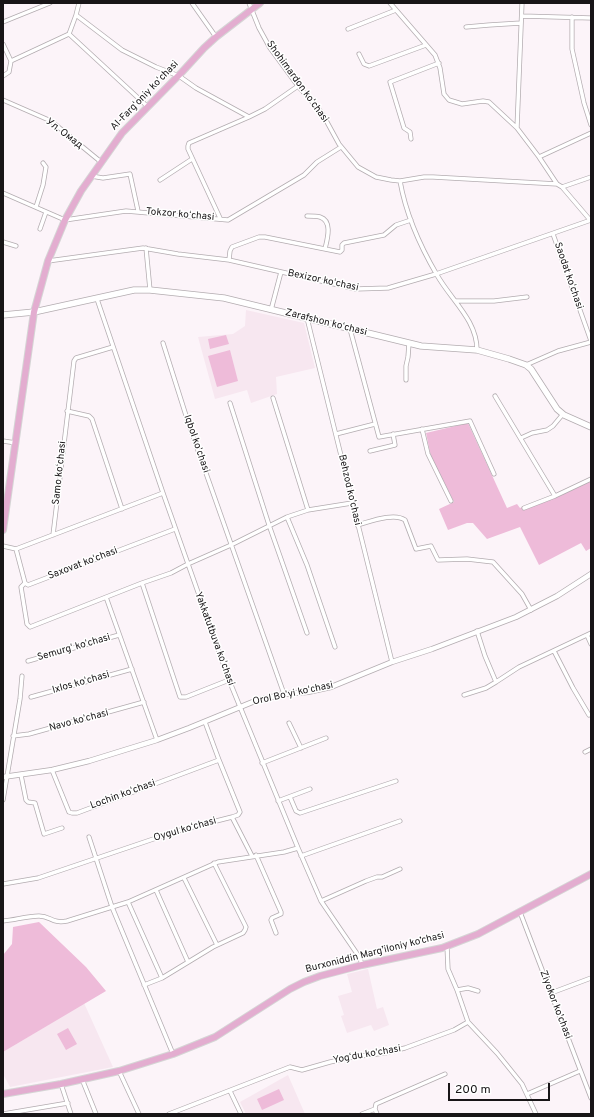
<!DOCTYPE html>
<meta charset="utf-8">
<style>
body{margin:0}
#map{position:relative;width:594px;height:1117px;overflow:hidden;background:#fcf4f9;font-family:Overpass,sans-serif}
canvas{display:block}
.frame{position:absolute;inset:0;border:4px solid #181517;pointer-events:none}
.scale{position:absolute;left:448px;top:1083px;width:102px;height:18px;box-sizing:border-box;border:2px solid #181517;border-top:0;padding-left:5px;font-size:12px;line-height:14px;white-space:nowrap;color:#181517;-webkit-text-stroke:3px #fff;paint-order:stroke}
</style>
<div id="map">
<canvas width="594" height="1117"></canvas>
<div class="frame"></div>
<div class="scale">200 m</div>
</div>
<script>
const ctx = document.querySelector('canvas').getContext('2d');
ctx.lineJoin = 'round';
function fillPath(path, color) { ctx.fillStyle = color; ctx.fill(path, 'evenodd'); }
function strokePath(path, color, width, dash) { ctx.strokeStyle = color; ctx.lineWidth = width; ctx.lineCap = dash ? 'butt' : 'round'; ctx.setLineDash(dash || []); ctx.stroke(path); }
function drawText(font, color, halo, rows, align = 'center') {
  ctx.font = font + ' Overpass,sans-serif'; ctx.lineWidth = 3; ctx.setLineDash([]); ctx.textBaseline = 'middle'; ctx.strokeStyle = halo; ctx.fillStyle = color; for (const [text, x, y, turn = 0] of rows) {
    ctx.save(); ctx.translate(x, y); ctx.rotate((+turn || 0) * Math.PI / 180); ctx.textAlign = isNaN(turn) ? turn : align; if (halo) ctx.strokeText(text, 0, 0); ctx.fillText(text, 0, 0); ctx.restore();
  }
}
fillPath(new Path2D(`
 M 246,310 L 304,323 L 315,368 L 276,377 L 277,394 L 251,403 L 247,390 L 215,399 L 198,337 L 233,334 L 245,326 Z
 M 368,969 L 377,1009 L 383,1007 L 389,1025 L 374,1031 L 371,1025 L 347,1033 L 341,1016 L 344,1015 L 338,996 L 352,992 L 347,974 Z
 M 84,1003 L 113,1067 L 10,1087 L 3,1074 L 3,1052 Z
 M 288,1075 L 305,1114 L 246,1114 L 240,1102 Z`), '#f7e7f0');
fillPath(new Path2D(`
 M 226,335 L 229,344 L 210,349 L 208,339 Z
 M 230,350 L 238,381 L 217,387 L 208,356 Z
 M 468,423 L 507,508 L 517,504 L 520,508 L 591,480 L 591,548 L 586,551 L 581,543 L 539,565 L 520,527 L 487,539 L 473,523 L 467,523 L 448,530 L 439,509 L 454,502 L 431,457 L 426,433 Z
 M 39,922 L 86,967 L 106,991 L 3,1052 L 3,955 L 12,944 L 13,927 Z
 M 68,1028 L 77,1044 L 66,1050 L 57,1034 Z
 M 279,1089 L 284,1100 L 262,1110 L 257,1099 Z`), '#eebbd9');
const minor = new Path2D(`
 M 192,3 L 216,37
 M 249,3 L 259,28 L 270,48 L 298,86 L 322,113 L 339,144 L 358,167 L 376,177 L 391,180 L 400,181 L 424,177 L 433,177 L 557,184
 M 390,3 L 435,55 L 440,68 L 444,94 L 449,100 L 462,104 L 483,101 L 489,102 L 517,128
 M 522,3 L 517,128 L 539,157 L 557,184 L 562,187 L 591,221
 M 76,15 L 79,3
 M 522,16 L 591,18
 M 572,17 L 572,49 L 584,103 L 591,125
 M 3,22 L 50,3
 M 466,27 L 489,25 L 521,23
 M 348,29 L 396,10
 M 69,34 L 148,107
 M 3,44 L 11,61
 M 359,54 L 364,64 L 369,66 L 426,45
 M 3,76 L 9,72 L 11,61 L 69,34 L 76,15 L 122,50 L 156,67 L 179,76 L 196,88 L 249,117
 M 3,100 L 51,121 L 101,162
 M 411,139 L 410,132 L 404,128 L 390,82 L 439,63
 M 539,157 L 591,133
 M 91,176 L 103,178 L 130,174 L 138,211
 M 160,180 L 192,159
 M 400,181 C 406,215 420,246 437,275 C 451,300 477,320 477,350
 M 562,187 L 591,177
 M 3,193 L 65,220 L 126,211 L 228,220 L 304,175 L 317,162 L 341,147
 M 36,207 L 43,185 L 46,167 L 43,163
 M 307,216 C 312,216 316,216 320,217 C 333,221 327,240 325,249
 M 220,218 L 188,149 L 188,146 L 189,143 L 249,117 L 265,109 L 298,86
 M 40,229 L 46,212
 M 553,234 L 591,341
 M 3,242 L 16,246
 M 146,248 L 150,290
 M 229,260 L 230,251 L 232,247 L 259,237 L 265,237 L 340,252 L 342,250 L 342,245 L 344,243 L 384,235 L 396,225 L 411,220
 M 48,261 L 143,248 L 178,254 L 229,260 L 356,289 L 388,288 L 436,274 L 591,220
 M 97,299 L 163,493 L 229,680 L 298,848 L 321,901 L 360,958 L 362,965
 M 456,301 L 494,301 L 527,297
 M 271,310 L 281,272
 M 307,318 L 392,662
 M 350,329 L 379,437 L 470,421 L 494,474
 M 163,343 L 189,425 L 284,694
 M 526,365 L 558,351 L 591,342
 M 406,380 L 406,366 L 408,357 L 409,343
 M 495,396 L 555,496
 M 273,398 L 308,510
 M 230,403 L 269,525 L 307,633
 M 67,411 L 89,416 L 92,419 L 122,509
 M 422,429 L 428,454 L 451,501
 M 336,434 L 375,424
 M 521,438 L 532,433 L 547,430 L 553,426 L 563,414
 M 3,441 L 16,443
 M 370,451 L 395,445 L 393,434
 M 524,508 L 555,496 L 591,479
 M 287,517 L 307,565 L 335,647
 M 357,525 C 369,522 394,512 405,520 L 416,549 L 431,546 L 438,560 L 467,559 L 493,562 L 522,594 L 531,610
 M 53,535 L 74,361 L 76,358 L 113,347
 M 3,546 L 16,549 L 163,493
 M 16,549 L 25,583 L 28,585 L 175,529
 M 25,583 L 21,587 L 27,624 L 30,627 L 142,583 L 171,573 L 188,564 L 231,545 L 287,517 L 308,510 L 352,503
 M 142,583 L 180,697 L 186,697 L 229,680
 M 106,597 L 157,740
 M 477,631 L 485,656 L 496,682 L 519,667 L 591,633
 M 587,635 L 591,644
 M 554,651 L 573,688 L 589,715
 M 28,661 L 119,635
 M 464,695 L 486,688 L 496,682
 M 31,697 L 132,669
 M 289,723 L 301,748
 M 13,736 L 29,734 L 144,702
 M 585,752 L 591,749
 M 219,760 L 240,812 L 238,815 L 232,817
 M 262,763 L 326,738
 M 52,770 L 69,812 L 72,813 L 77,813 L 219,760 L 205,722
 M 21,775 L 26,800 L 28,802 L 35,803 L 44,834 L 62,828
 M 290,797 L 296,811 L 300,813 L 396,781
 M 3,800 L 20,699 L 22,676
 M 278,801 L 310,789
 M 89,837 L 112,907 L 173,1054
 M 256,855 L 281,912 L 281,914 L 272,918 L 271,920 L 276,933
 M 301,856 L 400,821
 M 184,878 L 217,945
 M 3,884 L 38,878 L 177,831 L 232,817 L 252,856
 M 156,890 L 188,962
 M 321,901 L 366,881 L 377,877 L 382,877 L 400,869
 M 128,902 L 162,978
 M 520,912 L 591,1098
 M 3,921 C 15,920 27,916 39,916 C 51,916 52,924 67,921 L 128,902 L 218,862 L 284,852 L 298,848
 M 447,946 L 448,969 L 457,990 L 468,1022 L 497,1053 L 522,1084 L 536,1114
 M 144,985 L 162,978 L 213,947 L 243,933 L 245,930 L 246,927 L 214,863
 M 457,990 L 468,988 L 478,991
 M 551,993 L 591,978
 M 119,1071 L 139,1114
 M 82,1079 L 96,1114
 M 61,1084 L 71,1114
 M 230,1091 L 241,1114
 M 527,1094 L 580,1071
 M 3,1114 L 68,1103
 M 169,1114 L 290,1067 L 302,1070 L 330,1062 L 353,1057 L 385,1053 L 405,1048 L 454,1030 L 468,1022
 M 362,1114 L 375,1109
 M 377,1114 L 375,1109 L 376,1104 L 445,1074`);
const tertiary = new Path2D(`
 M 3,777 L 52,770 L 89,761 L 157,740 L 189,728 L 255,701 L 284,694 L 308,692 L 331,687 L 392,662 L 432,649 L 516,617 L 557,596 L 591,574`);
const secondary = new Path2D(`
 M 3,315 L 34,312 L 134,290 L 150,290 L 224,298 L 421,346 L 477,350 L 509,359 L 526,365 L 531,369 L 557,409 L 564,415 L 591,427`);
const primary = new Path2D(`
 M 3,530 L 34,312 L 48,261 L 65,220 L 81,191 L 122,133 L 182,72 L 204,48 L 216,37 L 260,3
 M 3,1094 L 61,1084 L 119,1071 L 173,1054 L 215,1037 L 290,989 L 304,982 L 320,976 L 362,965 L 442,948 L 478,934 L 591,874`);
strokePath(minor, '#b3acb0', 5);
strokePath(tertiary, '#b3acb0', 6);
strokePath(secondary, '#b3acb0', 7);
strokePath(primary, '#d5d5d5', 8);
strokePath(minor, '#fff', 3.5);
strokePath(tertiary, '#fff', 4.5);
strokePath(secondary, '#fff', 5.5);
strokePath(primary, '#e3add0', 6);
drawText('10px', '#181517', '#fff', [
 ["Shohimardon koʻchasi",297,82,54],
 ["Al-Fargʻoniy koʻchasi",145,96,-46],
 ["Ул. Омад",64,134,37],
 ["Tokzor koʻchasi",180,215,5],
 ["Saodat koʻchasi",568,276,71],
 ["Bexizor koʻchasi",323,281,12],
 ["Zarafshon koʻchasi",326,323,14],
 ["Iqbol koʻchasi",196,444,71],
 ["Samo koʻchasi",60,473,-84],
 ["Behzod koʻchasi",349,490,77],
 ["Saxovat koʻchasi",83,564,-21],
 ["Yakkatutbuva koʻchasi",214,639,70],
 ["Semurgʻ koʻchasi",74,648,-16],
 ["Ixlos koʻchasi",81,683,-16],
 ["Orol Boʻyi koʻchasi",293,694,-12],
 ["Navo koʻchasi",79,721,-15],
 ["Lochin koʻchasi",123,795,-20],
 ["Oygul koʻchasi",185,830,-16],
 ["Burxoniddin Marg’iloniy ko’chasi",375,953,-14],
 ["Ziyokor ko'chasi",555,1005,69],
 ["Yogʻdu koʻchasi",367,1055,-10]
]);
</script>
